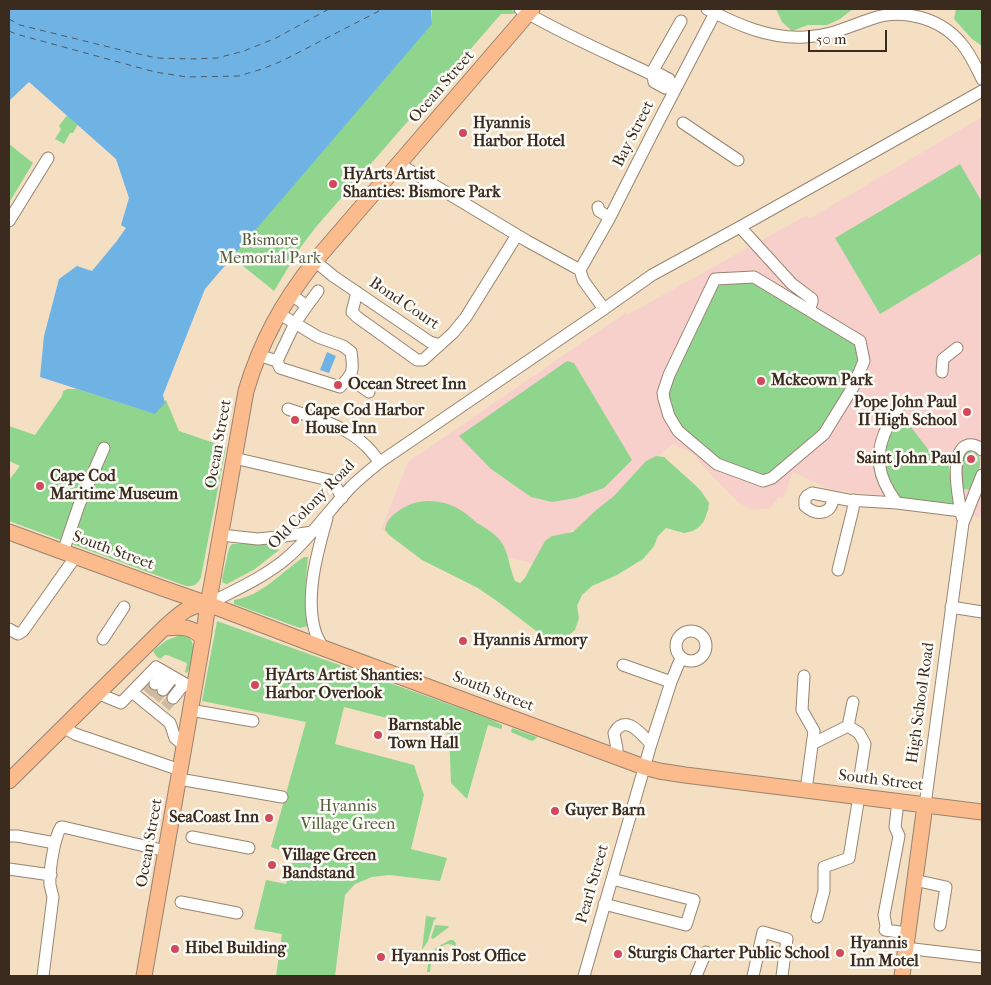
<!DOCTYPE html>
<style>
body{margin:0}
#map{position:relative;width:991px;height:985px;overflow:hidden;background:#f4dfc3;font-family:"IM FELL French Canon",serif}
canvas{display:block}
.frame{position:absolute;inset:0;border:10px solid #3b2a1e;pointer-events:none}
.scale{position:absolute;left:808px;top:30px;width:79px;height:22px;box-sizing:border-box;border:2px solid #3b2a1e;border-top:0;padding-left:6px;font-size:15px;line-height:18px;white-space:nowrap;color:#3b2a1e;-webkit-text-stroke:4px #fdfcf7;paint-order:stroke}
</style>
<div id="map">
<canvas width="991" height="985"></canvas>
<div class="frame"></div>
<div class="scale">50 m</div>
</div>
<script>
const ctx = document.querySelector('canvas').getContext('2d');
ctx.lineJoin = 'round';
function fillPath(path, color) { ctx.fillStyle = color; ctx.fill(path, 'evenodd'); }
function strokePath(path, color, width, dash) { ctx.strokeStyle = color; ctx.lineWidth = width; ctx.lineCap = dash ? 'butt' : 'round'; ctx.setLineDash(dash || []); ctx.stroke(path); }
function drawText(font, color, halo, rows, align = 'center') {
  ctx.font = font + ' "IM FELL French Canon",serif'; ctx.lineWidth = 5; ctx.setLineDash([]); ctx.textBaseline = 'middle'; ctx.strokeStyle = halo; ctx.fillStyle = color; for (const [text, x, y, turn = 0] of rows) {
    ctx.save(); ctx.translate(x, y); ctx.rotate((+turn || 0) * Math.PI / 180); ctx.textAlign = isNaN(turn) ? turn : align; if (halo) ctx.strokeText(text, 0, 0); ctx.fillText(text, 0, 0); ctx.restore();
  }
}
fillPath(new Path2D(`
 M 982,117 L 982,518 L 964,515 L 955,504 L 831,490 L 793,472 L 783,499 L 779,497 L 770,508 L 752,510 L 738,502 L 709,473 L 692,453 L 672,444 L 608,502 L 592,535 L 572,529 L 541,565 L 381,530 L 408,462 L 627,312 L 627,315 L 807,215 L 809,219 Z`), '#f7d0cc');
fillPath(new Path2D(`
 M 432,9 L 507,9 L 518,12 L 512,14 L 501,14 L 316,227 L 300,248 L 274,291 L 232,257 L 432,23 Z
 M 776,9 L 853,9 L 840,19 L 827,25 L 808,25 L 792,31 L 782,22 Z
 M 956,9 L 980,9 L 982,11 L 982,46 L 972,39 L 954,19 Z
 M 68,114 L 80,120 L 73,133 L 70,133 L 64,144 L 55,139 L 61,129 L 59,126 Z
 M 9,144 L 33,163 L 9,203 Z
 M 960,164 L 982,202 L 982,253 L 880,314 L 835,238 Z
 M 755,272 L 863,340 L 869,361 L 828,437 L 779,480 L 771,485 L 763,487 L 718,471 L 703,460 L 680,440 L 665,418 L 660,407 L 659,400 L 664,374 L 712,273 Z
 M 567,361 L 574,363 L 632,460 L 604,488 L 576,498 L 552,502 L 531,497 L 491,469 L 459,436 Z
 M 67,389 L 77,389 L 150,412 L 166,400 L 179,431 L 226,447 L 201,577 C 198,584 194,587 186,586 L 9,521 L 9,480 L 20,466 L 9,461 L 9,426 L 35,435 L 62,396 L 63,391 Z
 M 897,416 L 907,429 L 911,427 L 930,452 L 935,449 L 941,455 L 943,462 L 948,461 L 954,503 L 953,505 L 904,499 L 897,495 L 887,481 L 882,453 Z
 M 971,450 L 971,453 C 958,457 968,472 978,461 L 978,457 L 974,453 L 975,451 C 986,459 976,479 972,490 L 963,489 C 962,477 957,456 971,450 Z
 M 656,456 L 664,457 L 694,484 L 701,491 L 709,503 L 708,510 L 704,521 L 699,527 L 693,531 L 684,533 L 666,528 L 658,536 L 654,546 L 643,559 L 617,575 L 592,586 L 582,595 L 577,606 L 579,618 L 575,630 L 567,637 L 550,638 L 540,634 L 501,604 L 478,588 L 422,560 L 389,535 L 385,530 C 386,520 394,513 403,508 C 422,497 445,500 462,511 C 467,514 472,519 477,523 C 484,527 493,532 499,539 C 509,550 509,568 515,581 L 520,583 L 525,578 L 528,572 L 545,541 L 552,536 L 573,532 L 595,511 L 614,496 L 646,461 Z
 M 232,544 L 279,544 L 279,550 L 255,569 L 227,584 L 223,583 L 222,579 L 229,548 Z
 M 304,557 L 308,557 C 306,580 303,603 308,626 L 300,628 L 234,604 L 234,600 C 262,596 281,572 304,557 Z
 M 217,621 L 490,719 L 502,725 L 502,728 L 501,729 L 488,725 L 467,799 L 451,783 L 449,734 L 344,707 L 335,744 L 414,765 L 424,795 L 411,849 L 447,858 L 440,881 L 389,875 L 372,877 L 355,884 L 345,895 L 335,976 L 276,976 L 282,934 L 254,929 L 266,880 L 286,884 L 294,855 L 271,847 L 306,722 L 202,701 Z
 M 181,635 L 189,637 C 197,645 192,664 187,673 L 185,672 L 187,663 L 167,655 L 165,655 L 160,659 L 156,656 L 153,651 L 167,640 Z
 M 512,728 L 537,737 L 537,738 L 532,741 L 513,733 L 511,732 Z
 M 426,916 L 437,918 L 434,920 L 428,941 L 422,950 Z
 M 435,925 L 448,926 L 449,927 L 433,939 L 431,938 Z
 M 450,940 L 453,940 L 456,943 L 454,954 L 453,954 L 454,945 L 447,944 L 440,947 L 439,952 L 434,951 L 433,955 L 432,955 L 430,972 L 427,972 C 430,951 431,950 450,940 Z`), '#90d58e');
fillPath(new Path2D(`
 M 9,9 L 431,9 L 432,24 L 205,289 L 163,395 L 165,403 L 155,414 L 40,377 L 44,336 L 59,279 L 81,263 L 116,242 L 129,198 L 116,159 L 29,82 L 9,101 Z
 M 327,352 L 336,356 L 329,373 L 320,370 Z`), '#6fb3e5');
fillPath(new Path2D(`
 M 119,224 L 126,228 L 116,242 L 92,271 L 77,266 L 83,260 L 114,241 Z`), '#f4dfc3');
strokePath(new Path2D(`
 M 9,19 L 20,25 L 125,51 L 157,58 L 191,59 L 217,58 L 244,51 L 276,38 L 329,9
 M 9,31 L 16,34 L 155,72 L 187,77 L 239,76 L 262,69 L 282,61 L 379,11 L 377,9`), '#4d5a64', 1, [6, 5]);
strokePath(new Path2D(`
 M 147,693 L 155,684
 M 155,699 L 163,690
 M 165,707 L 173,698`), '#cfbba2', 11, [11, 5.5]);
const minor = new Path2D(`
 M 520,9 C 562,34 607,53 651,74 C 654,75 656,73 659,74 C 662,75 666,78 669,79 L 670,84 L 676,88
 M 707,9 C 738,25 769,39 805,37 C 831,36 847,27 871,19 C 902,8 939,17 961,43 C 970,53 976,67 982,79
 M 651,74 L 681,21
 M 653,75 L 654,82 L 665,88 L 670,84
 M 683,123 L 738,160
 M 399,164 L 527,241 L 580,270 L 583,280 L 604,309
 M 598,207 L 599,211 L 609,217
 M 9,221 L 48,158
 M 740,227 L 792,284 L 812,299 L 812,302 L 809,310
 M 315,261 L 333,276 L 430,342 L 440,345
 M 580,270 L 609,219 L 651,136 L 715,13
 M 754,277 L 860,341 L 864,361 L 853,387 L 824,434 L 772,478 L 763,481 L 717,464 L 678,431 L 669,416 L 664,399 L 663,393 L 669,375 L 715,279 Z
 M 357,292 L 352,312 L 357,317 L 417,360 L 423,360 L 453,333 L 466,317 L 517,235
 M 307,306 L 318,291
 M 258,355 L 277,361 L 280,368 L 340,387 C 353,374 354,371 351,352 L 343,346 L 318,337 L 278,313
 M 277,361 L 295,323 L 307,306 L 290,294
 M 942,372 L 943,359 L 957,348
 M 349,378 L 369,392
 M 288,409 C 314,418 345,425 365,445 C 371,450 375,457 380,462
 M 234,458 L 333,481 L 342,498
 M 833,498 C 832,515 816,516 805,506 L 805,499 L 807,496 L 812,493 L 848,500 L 897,503 L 961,511
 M 897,503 C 877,477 873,453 889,424 C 893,417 896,410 901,404
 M 962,517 C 959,502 948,450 968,445 C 974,444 978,446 982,450
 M 221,535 L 258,539 L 277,537 L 313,532
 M 63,552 L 79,505 L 104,448
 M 838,570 L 853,509 L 854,500
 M 208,604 C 235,590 263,578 287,558 C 311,537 329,510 351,487 C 360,478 370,470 380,462 L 604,309 L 652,275 L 740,227 L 982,91
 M 951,607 L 982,612
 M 9,629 L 18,634 L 23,631 L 76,556
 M676 646a15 15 0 1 1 30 0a15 15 0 1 1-30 0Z
 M 103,639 L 124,607
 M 323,648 C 321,644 318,639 316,634 C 304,599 317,553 327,518
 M 623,665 L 671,682
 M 804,676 L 802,710 L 814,731 L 806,790
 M 155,684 L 165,673
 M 163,690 L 173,677
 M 132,692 L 170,723 L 175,738 L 184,746
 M 97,693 L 121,703 L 156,667 L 194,689
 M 173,698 L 184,684
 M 190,710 L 253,721
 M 848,726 L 853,702
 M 63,727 L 75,734 L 180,770
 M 812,744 L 848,726 L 859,733 L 865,744 L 860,776
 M 617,757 L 617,749 L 614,733 C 626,713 641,734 651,744
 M 179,779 L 282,797
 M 898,801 L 895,827 L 899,836 L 884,915 L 886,926 L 885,930 L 907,933
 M 925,805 L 963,523 L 982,475
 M 9,836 L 17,836 L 55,843
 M 192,837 L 249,848
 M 9,869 L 51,875
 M 914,880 L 946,887 L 940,925
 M 181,902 L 237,913
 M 604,904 L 686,925 L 694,900 L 612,879
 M 817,917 L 824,891 L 824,867 L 849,858 L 859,796
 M 905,948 L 982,957
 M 43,976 L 53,897 C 52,893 51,889 50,885 C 49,872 54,838 61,827 L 63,827 L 166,851
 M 584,976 L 651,744 L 671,682 L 681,658
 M 696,976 L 706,952
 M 753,976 L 763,932 L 787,939 L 782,976`);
const major = new Path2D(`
 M 9,532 L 162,588 L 208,604 L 323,648 L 644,767 L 659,771 L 685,775 L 982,812
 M 164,628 C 181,627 190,625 203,638
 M 9,781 L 164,628 C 179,615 186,606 206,604
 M 144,976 L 203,638 L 208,604 L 212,583 L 246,391 C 261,341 282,303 315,261 L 532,9
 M 902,976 L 925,805`);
strokePath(minor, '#988470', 13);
strokePath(major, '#988470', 17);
strokePath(minor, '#fff', 11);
strokePath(major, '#fbbb8c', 15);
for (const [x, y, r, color] of [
 [463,133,5,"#d1495b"],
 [333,184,5,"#d1495b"],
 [761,381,5,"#d1495b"],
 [338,385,5,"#d1495b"],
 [967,412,5,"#d1495b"],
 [295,420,5,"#d1495b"],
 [971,459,5,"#d1495b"],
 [40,486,5,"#d1495b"],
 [463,641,5,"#d1495b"],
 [255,685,5,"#d1495b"],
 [378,735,5,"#d1495b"],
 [555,811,5,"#d1495b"],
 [269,818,5,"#d1495b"],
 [272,865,5,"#d1495b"],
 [175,949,5,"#d1495b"],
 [840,953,5,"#d1495b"],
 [618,954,5,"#d1495b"],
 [381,957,5,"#d1495b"]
]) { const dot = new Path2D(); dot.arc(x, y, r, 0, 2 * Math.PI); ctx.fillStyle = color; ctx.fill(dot); strokePath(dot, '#fdfcf7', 2); }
drawText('16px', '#3b2a1e', '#fdfcf7', [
 ["Ocean Street",442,87,-49],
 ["Bay Street",634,134,-63],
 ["Bond Court",404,304,34],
 ["Ocean Street",219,444,-80],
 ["Old Colony Road",312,505,-46],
 ["South Street",113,551,20],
 ["South Street",493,692,21],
 ["High School Road",921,703,-82],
 ["South Street",881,781,7],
 ["Ocean Street",150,843,-80],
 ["Pearl Street",593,884,-74]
]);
drawText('bold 16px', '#3b2a1e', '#fdfcf7', [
 ["Hyannis",473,124],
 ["Harbor Hotel",473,142],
 ["HyArts Artist",343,175],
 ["Shanties: Bismore Park",343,193],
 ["Mckeown Park",771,381],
 ["Ocean Street Inn",348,385],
 ["Pope John Paul",957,403,"right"],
 ["II High School",957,421,"right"],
 ["Cape Cod Harbor",305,411],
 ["House Inn",305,429],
 ["Saint John Paul",961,459,"right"],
 ["Cape Cod",50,477],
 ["Maritime Museum",50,495],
 ["Hyannis Armory",473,641],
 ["HyArts Artist Shanties:",265,676],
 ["Harbor Overlook",265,694],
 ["Barnstable",388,726],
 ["Town Hall",388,744],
 ["Guyer Barn",565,811],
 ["SeaCoast Inn",259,818,"right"],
 ["Village Green",282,856],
 ["Bandstand",282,874],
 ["Hyannis",850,944],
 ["Inn Motel",850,962],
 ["Hibel Building",185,949],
 ["Sturgis Charter Public School",628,954],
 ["Hyannis Post Office",391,957]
], 'left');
drawText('16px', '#545d40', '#fdfcf7', [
 ["Bismore",270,241],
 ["Memorial Park",270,259],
 ["Hyannis",348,807],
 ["Village Green",348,825]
]);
</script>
